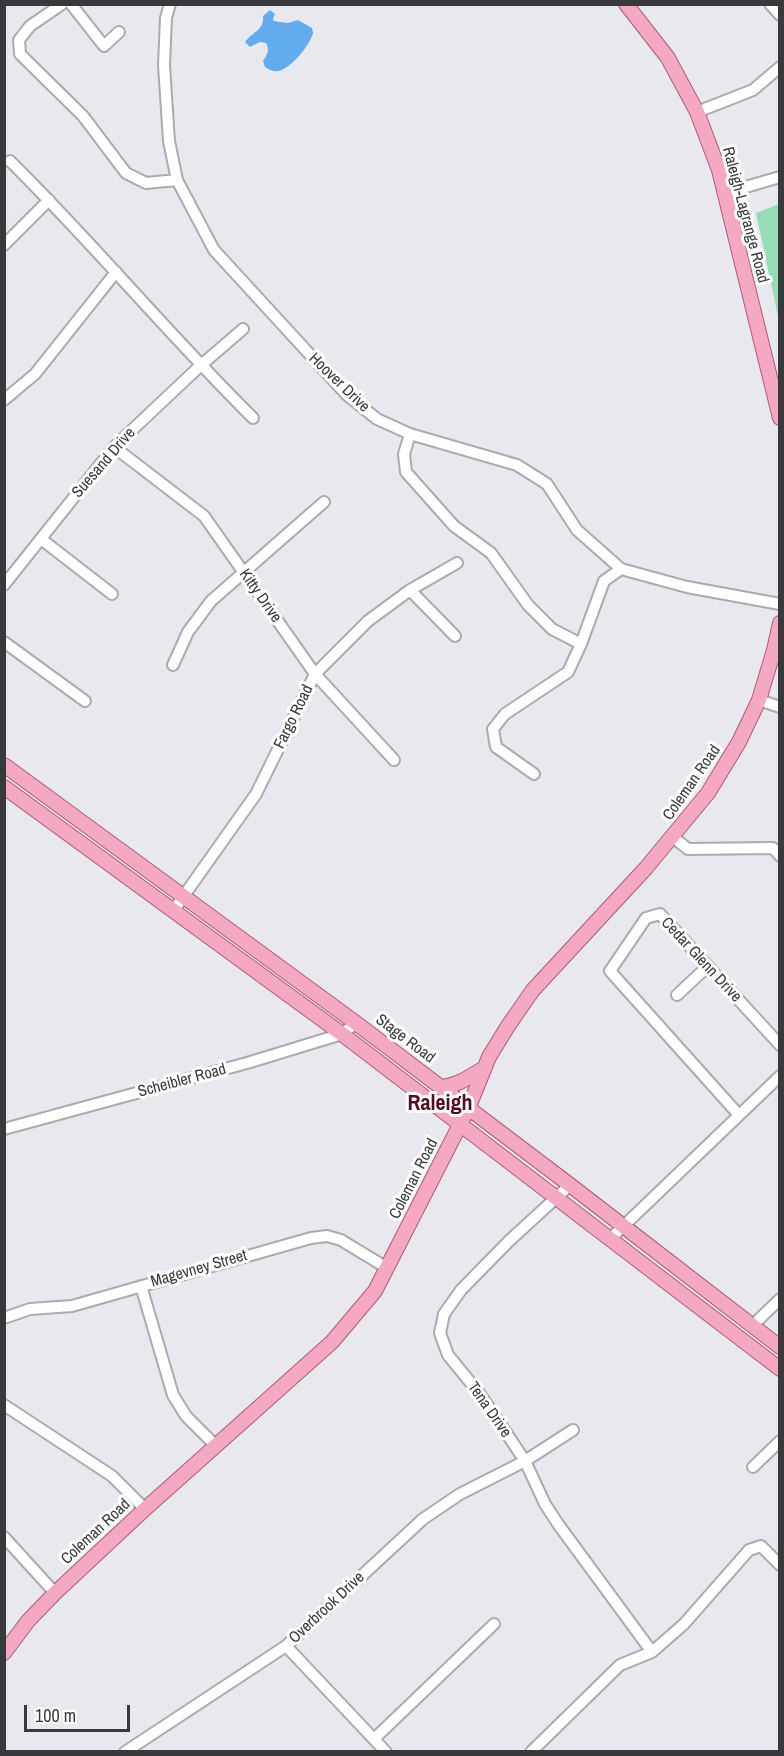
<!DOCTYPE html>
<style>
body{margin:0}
#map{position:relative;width:784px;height:1756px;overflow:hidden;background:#e9e8ef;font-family:"Archivo Narrow",sans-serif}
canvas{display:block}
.frame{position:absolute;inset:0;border:6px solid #39383b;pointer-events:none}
.scale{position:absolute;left:24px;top:1705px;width:106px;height:27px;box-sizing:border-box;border:3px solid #39383b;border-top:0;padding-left:8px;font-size:18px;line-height:21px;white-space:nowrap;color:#39383b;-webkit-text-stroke:4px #fff;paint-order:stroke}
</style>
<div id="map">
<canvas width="784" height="1756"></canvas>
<div class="frame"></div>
<div class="scale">100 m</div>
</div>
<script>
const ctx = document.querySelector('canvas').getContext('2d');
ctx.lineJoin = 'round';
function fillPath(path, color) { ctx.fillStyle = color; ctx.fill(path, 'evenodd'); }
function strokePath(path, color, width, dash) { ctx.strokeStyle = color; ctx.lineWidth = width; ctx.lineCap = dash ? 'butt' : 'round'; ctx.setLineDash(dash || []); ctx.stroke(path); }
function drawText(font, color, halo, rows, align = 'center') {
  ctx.font = font + ' "Archivo Narrow",sans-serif'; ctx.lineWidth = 6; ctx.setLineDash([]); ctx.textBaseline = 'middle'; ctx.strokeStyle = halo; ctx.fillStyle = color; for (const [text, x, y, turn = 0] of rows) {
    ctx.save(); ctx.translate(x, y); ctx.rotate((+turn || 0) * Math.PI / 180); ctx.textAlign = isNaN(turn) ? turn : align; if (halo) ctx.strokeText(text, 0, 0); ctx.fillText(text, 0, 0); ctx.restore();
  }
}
fillPath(new Path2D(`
 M 779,204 L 780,204 L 779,321 L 756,213 Z`), '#97dbb8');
fillPath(new Path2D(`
 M 270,10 L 275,14 L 273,19 L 274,21 L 288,23 L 298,20 L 312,28 L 313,33 C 310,45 291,69 278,71 C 273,72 268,69 265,67 L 263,61 C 267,55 270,50 266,43 L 260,42 L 250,47 L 245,42 C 252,32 264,31 263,16 Z`), '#63adef');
const minor = new Path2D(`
 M 62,4 L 30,26 L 19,40 L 20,54 L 83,116 L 126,173 L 146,183 L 177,180
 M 71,4 L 104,46 L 119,32
 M 170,4 L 166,18 L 164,65 L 169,141 L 177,180 L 214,250 L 347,395 L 377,419 L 410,434 L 517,465 L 547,484 L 577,530 L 621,569 L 687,587 L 780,604
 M 770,4 L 780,15
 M 697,112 L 753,90 L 780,67
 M 10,161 C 94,244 169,335 253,418
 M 725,193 L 780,177
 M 4,245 L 49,200
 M 4,400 L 35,374 L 116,272
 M 410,434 L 404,454 L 406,472 L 454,526 L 491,553 L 528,605 L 552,629 L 581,644
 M 114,447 L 204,516 L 315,674 L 394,760
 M 41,539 L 112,594
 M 4,585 L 114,447 L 200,366 L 243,329
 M 410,590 L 455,636
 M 4,642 L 85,701
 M 173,665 L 188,632 L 211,601 L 324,502
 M 759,700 L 780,707
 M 534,774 L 496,747 L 493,729 L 505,714 L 568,672 L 581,644 L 604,581 L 621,569
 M 673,837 L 688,849 L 773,848 L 780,856
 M 173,911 L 256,794 L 315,674 L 368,621 L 410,590 L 457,563
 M 677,995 L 708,966
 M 738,1114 L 610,971 L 646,918 L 660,914 L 780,1045
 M 4,1129 L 247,1063 L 342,1034 L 356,1023
 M 570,1185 L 509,1241 L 461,1290 L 444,1314 L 440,1333 L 448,1355 L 479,1393 L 495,1416 L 525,1461 L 545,1504 L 558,1524 L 652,1652
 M 610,1239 L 780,1076
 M 141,1286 L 173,1395 L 186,1416 L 216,1446
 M 4,1318 L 30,1309 L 72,1306 L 311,1238 L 327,1236 L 341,1240 L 387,1268
 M 752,1326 L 780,1299
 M 4,1405 L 112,1476 L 145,1509
 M 753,1467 L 780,1441
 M 4,1537 L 55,1593
 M 286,1646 L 386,1752
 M 374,1739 L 494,1624
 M 125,1752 L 286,1646 L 423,1519 L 460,1494 L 525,1461 L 573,1430
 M 531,1752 L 620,1665 L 652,1652 L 684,1624 L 749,1550 L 761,1546 L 780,1565`);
const major = new Path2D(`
 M 626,4 L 668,58 L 697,112 L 719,170 L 780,418
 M 4,765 L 356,1023 L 570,1185 L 780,1347
 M 4,787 L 342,1034 L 780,1369
 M 440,1087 C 458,1086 469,1077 484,1068
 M 4,1653 L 28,1621 L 55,1593 L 145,1509 L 332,1342 L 375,1291 L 468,1109 L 489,1057 L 508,1026 L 533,990 L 646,868 L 708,793 L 739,742 L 759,700 L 774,650 L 780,623`);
strokePath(minor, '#abaab0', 14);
strokePath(major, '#af5b77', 16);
strokePath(minor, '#fff', 10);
strokePath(major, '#f5a8c1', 14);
drawText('16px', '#39383b', '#fff', [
 ["Raleigh-Lagrange Road",745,215,75],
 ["Hoover Drive",339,383,44],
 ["Suesand Drive",104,463,-49],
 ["Kitty Drive",260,596,55],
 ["Fargo Road",294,717,-64],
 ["Coleman Road",692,783,-55],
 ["Cedar Glenn Drive",701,960,47],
 ["Stage Road",405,1039,37],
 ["Scheibler Road",182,1081,-15],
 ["Coleman Road",414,1179,-63],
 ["Magevney Street",199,1269,-16],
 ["Tena Drive",489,1410,55],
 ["Coleman Road",96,1532,-43],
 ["Overbrook Drive",327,1608,-43]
]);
drawText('bold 22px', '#520d20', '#fff', [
 ["Raleigh",440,1104]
]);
</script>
